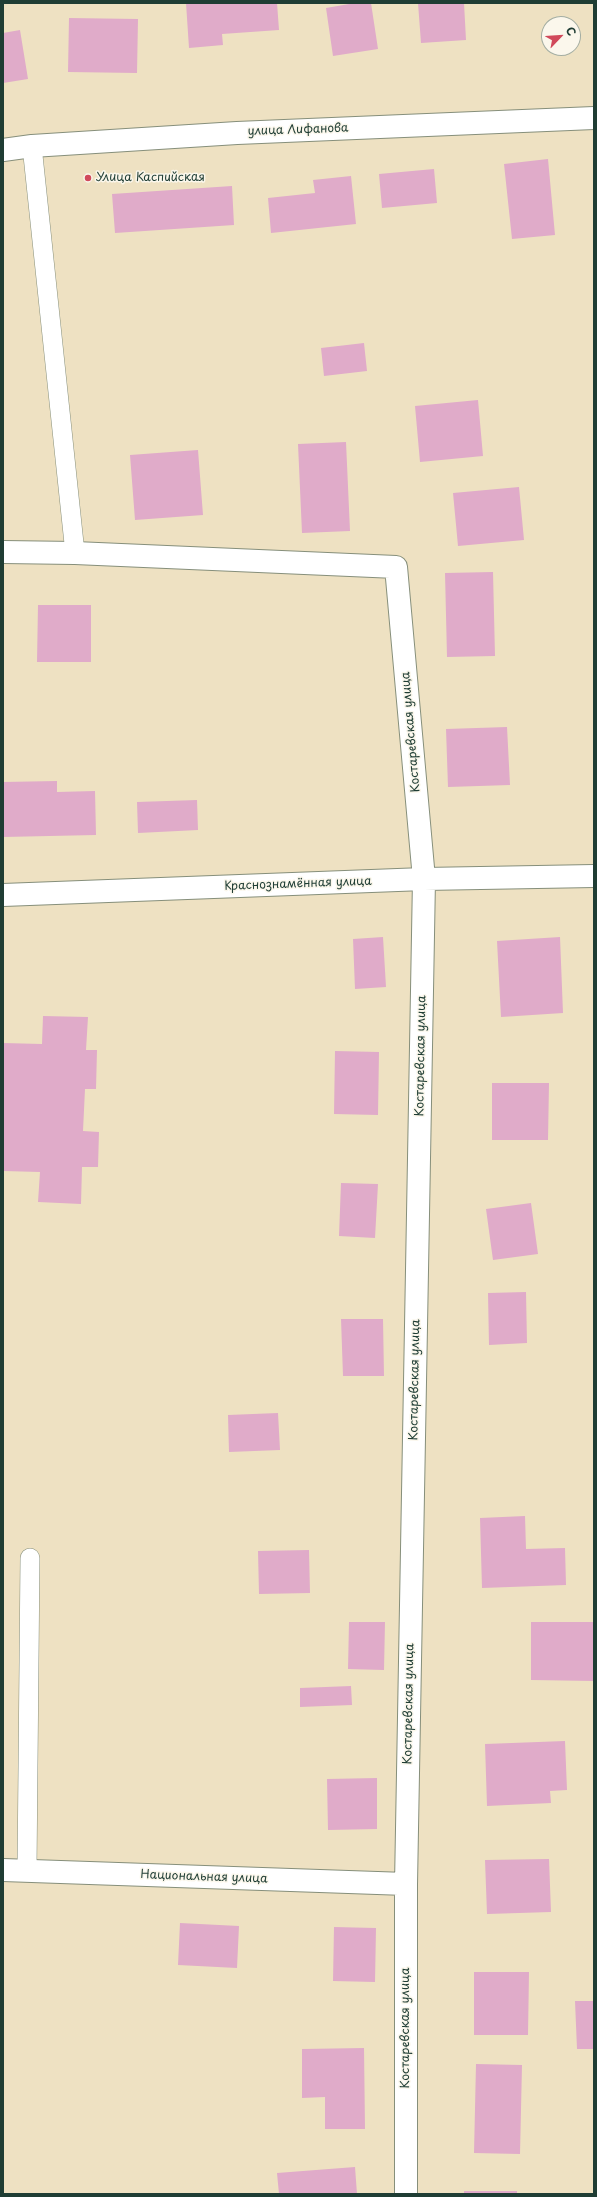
<!DOCTYPE html>
<meta charset="utf-8">
<style>
body{margin:0}
#map{position:relative;width:597px;height:2197px;overflow:hidden;background:#eee1c2;font-family:"Playpen Sans",sans-serif}
canvas{display:block}
.frame{position:absolute;inset:0;border:4px solid #1f3d34;pointer-events:none}
.north{position:absolute;left:541px;top:16px;width:40px;height:40px;box-sizing:border-box;background:#fbf7ec;border:1px solid #a3ada2;border-radius:50%;rotate:65deg;font-size:11px;font-weight:700;line-height:16px;text-align:center;color:#1f3d34}
.north::after{content:'';display:block;margin:auto;width:14px;height:18px;background:#d1495b;clip-path:polygon(50% 0,100% 100%,50% 72%,0 100%)}
</style>
<div id="map">
<canvas width="597" height="2197"></canvas>
<div class="frame"></div>
<div class="north">С</div>
</div>
<script>
const ctx = document.querySelector('canvas').getContext('2d');
ctx.lineJoin = 'round';
function fillPath(path, color) { ctx.fillStyle = color; ctx.fill(path, 'evenodd'); }
function strokePath(path, color, width, dash) { ctx.strokeStyle = color; ctx.lineWidth = width; ctx.lineCap = dash ? 'butt' : 'round'; ctx.setLineDash(dash || []); ctx.stroke(path); }
function drawText(font, color, halo, rows, align = 'center') {
  ctx.font = font + ' "Playpen Sans",sans-serif'; ctx.lineWidth = 3; ctx.setLineDash([]); ctx.textBaseline = 'middle'; ctx.strokeStyle = halo; ctx.fillStyle = color; for (const [text, x, y, turn = 0] of rows) {
    ctx.save(); ctx.translate(x, y); ctx.rotate((+turn || 0) * Math.PI / 180); ctx.textAlign = isNaN(turn) ? turn : align; if (halo) ctx.strokeText(text, 0, 0); ctx.fillText(text, 0, 0); ctx.restore();
  }
}
fillPath(new Path2D(`
 M 186,3 L 277,3 L 279,30 L 222,34 L 223,45 L 189,48 Z
 M 355,3 L 371,3 L 378,49 L 333,56 L 326,8 Z
 M 418,3 L 464,3 L 466,40 L 421,43 Z
 M 69,18 L 138,19 L 137,73 L 68,72 Z
 M 20,30 L 28,79 L 3,83 L 3,33 Z
 M 548,159 L 555,235 L 512,239 L 504,164 Z
 M 434,169 L 437,203 L 382,208 L 379,174 Z
 M 351,176 L 356,224 L 271,233 L 268,198 L 315,193 L 313,180 Z
 M 232,186 L 234,225 L 115,233 L 112,194 Z
 M 364,343 L 367,371 L 324,376 L 321,348 Z
 M 478,400 L 483,456 L 420,462 L 415,406 Z
 M 346,442 L 350,531 L 302,533 L 298,444 Z
 M 198,450 L 203,515 L 135,520 L 130,455 Z
 M 519,487 L 524,540 L 458,546 L 453,493 Z
 M 493,572 L 495,656 L 447,657 L 445,573 Z
 M 38,605 L 91,605 L 91,662 L 37,662 Z
 M 507,727 L 510,785 L 448,787 L 446,729 Z
 M 57,781 L 57,792 L 95,791 L 96,835 L 3,837 L 3,782 Z
 M 197,800 L 198,830 L 138,833 L 137,802 Z
 M 383,937 L 386,987 L 355,989 L 353,939 Z
 M 560,937 L 563,1013 L 501,1017 L 497,941 Z
 M 43,1016 L 88,1017 L 86,1050 L 97,1050 L 96,1089 L 85,1089 L 83,1131 L 99,1132 L 98,1167 L 82,1167 L 81,1204 L 38,1202 L 40,1172 L 3,1171 L 3,1043 L 42,1044 Z
 M 335,1051 L 379,1052 L 378,1115 L 334,1114 Z
 M 492,1083 L 549,1083 L 548,1140 L 492,1140 Z
 M 341,1183 L 378,1184 L 375,1238 L 339,1236 Z
 M 531,1203 L 538,1254 L 493,1260 L 486,1209 Z
 M 526,1292 L 527,1343 L 489,1345 L 488,1293 Z
 M 341,1319 L 383,1319 L 384,1376 L 343,1376 Z
 M 278,1413 L 280,1450 L 229,1452 L 228,1415 Z
 M 525,1516 L 526,1549 L 565,1548 L 566,1585 L 482,1588 L 480,1518 Z
 M 309,1550 L 310,1593 L 259,1594 L 258,1551 Z
 M 349,1622 L 385,1622 L 384,1670 L 348,1669 Z
 M 531,1622 L 594,1622 L 594,1681 L 531,1680 Z
 M 351,1686 L 352,1705 L 300,1707 L 300,1688 Z
 M 565,1741 L 567,1790 L 550,1791 L 551,1803 L 487,1806 L 485,1744 Z
 M 377,1778 L 377,1829 L 328,1830 L 327,1779 Z
 M 549,1859 L 551,1912 L 487,1914 L 485,1860 Z
 M 180,1923 L 239,1926 L 237,1968 L 178,1965 Z
 M 334,1927 L 376,1928 L 375,1982 L 333,1981 Z
 M 474,1972 L 529,1972 L 528,2035 L 474,2035 Z
 M 575,2001 L 594,2001 L 594,2049 L 577,2049 Z
 M 364,2048 L 365,2129 L 325,2129 L 325,2097 L 302,2098 L 302,2049 Z
 M 476,2064 L 522,2065 L 520,2154 L 474,2153 Z
 M 355,2167 L 357,2194 L 279,2194 L 277,2173 Z
 M 464,2191 L 517,2191 L 517,2194 L 464,2194 Z`), '#e0abc9');
const lane = new Path2D(`
 M 32,146 L 75,553
 M 27,1870 L 30,1558`);
const street = new Path2D(`
 M 3,552 L 75,553 L 396,567 L 424,879 L 406,1884 L 406,2194
 M 3,895 L 424,879 L 594,876
 M 3,1870 L 406,1884`);
const secondary = new Path2D(`
 M 3,150 L 32,146 L 237,133 L 594,118`);
strokePath(lane, '#868f7b', 20);
strokePath(street, '#868f7b', 24);
strokePath(secondary, '#868f7b', 24);
strokePath(lane, '#fff', 19);
strokePath(street, '#fff', 22);
strokePath(secondary, '#fff', 22);
for (const [x, y, r, color] of [
 [88,178,4,"#d1495b"]
]) { const dot = new Path2D(); dot.arc(x, y, r, 0, 2 * Math.PI); ctx.fillStyle = color; ctx.fill(dot); strokePath(dot, '#fbf7ec', 1.5); }
drawText('12px', '#1f3d34', '#fbf7ec', [
 ["улица Лифанова",298,130,-2],
 ["Костаревская улица",411,732,-95],
 ["Краснознамённая улица",298,884,-2],
 ["Костаревская улица",421,1056,-89],
 ["Костаревская улица",415,1380,-89],
 ["Костаревская улица",409,1704,-89],
 ["Национальная улица",204,1877,2],
 ["Костаревская улица",406,2028,-90]
]);
drawText('12px', '#1f3d34', '#fbf7ec', [
 ["Улица Каспийская",96,178]
], 'left');
</script>
